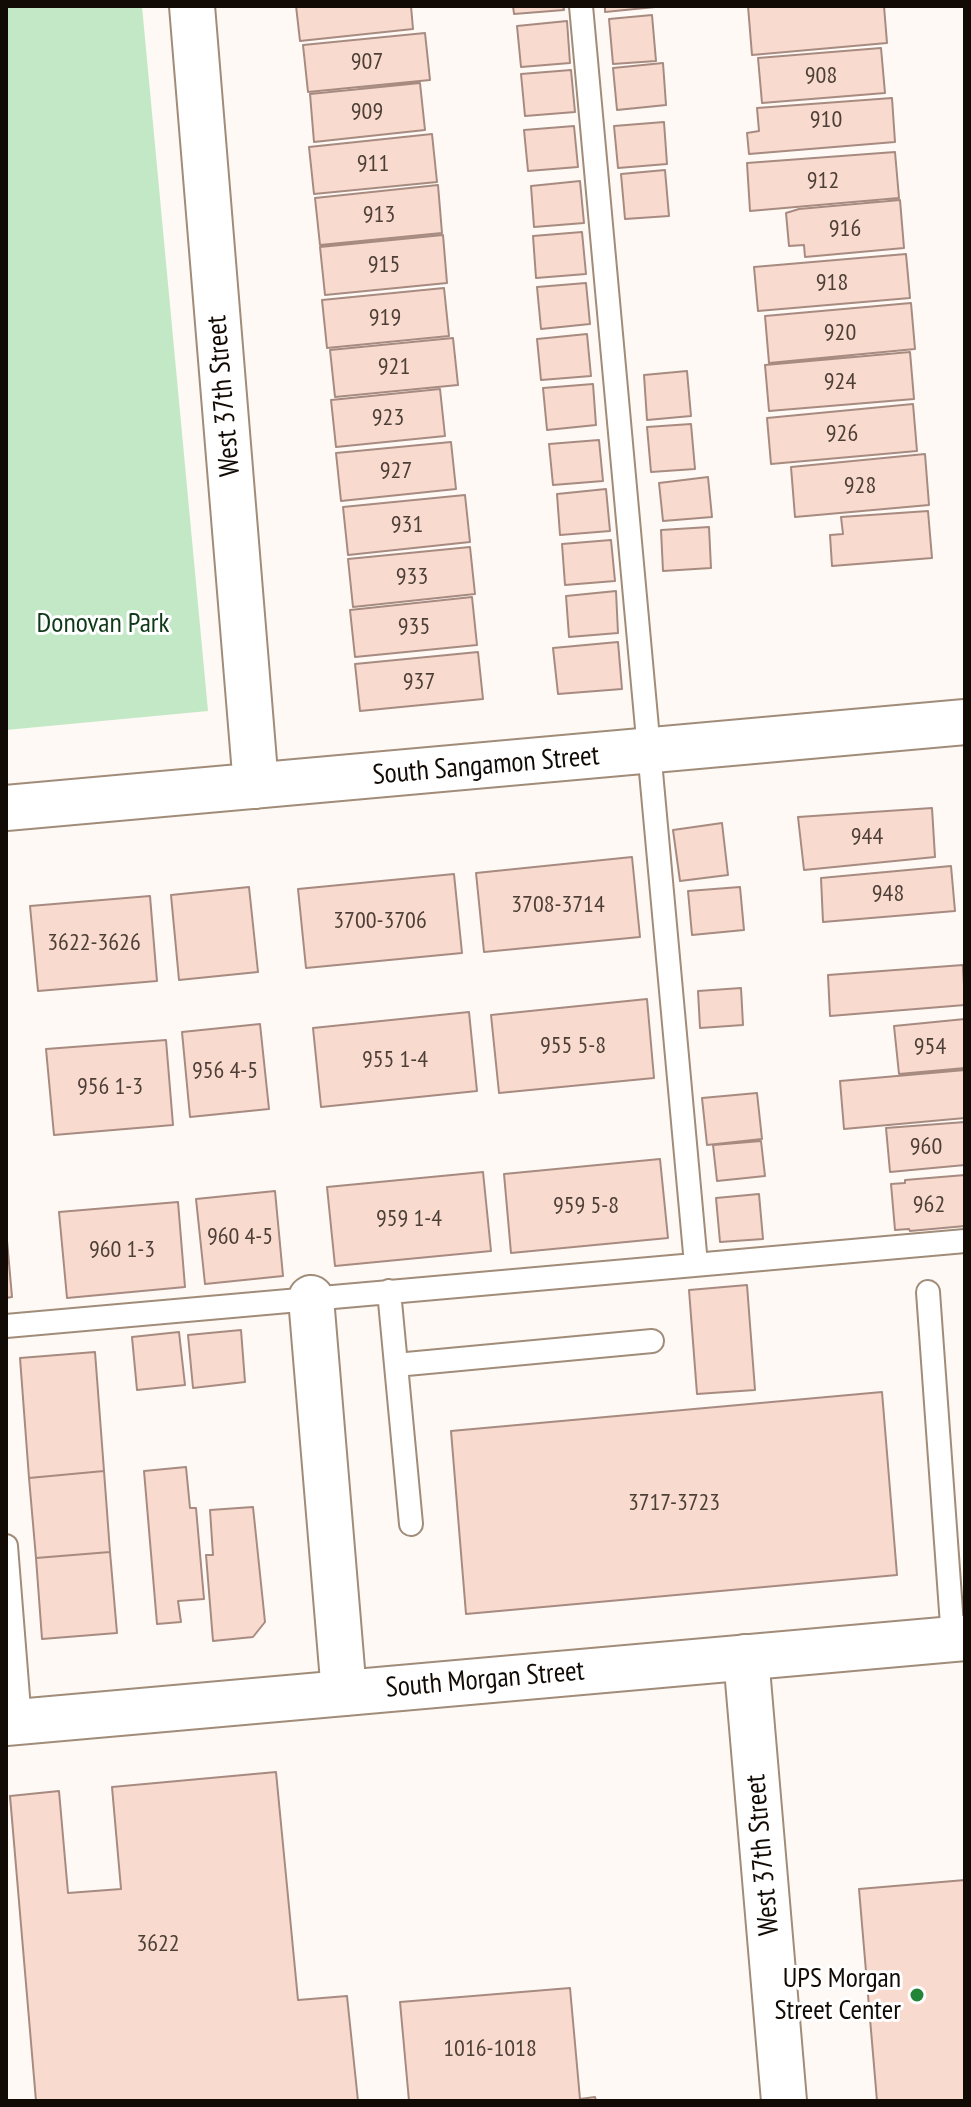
<!DOCTYPE html>
<style>
body{margin:0}
#map{position:relative;width:971px;height:2107px;overflow:hidden;background:#fef9f5;font-family:"PT Sans Narrow",sans-serif}
canvas{display:block}
.frame{position:absolute;inset:0;border:8px solid #120b05;pointer-events:none}
</style>
<div id="map">
<canvas width="971" height="2107"></canvas>
<div class="frame"></div>
</div>
<script>
const ctx = document.querySelector('canvas').getContext('2d');
ctx.lineJoin = 'round';
function fillPath(path, color) { ctx.fillStyle = color; ctx.fill(path, 'evenodd'); }
function strokePath(path, color, width, dash) { ctx.strokeStyle = color; ctx.lineWidth = width; ctx.lineCap = dash ? 'butt' : 'round'; ctx.setLineDash(dash || []); ctx.stroke(path); }
function drawText(font, color, halo, rows, align = 'center') {
  ctx.font = font + ' "PT Sans Narrow",sans-serif'; ctx.lineWidth = 6; ctx.setLineDash([]); ctx.textBaseline = 'middle'; ctx.strokeStyle = halo; ctx.fillStyle = color; for (const [text, x, y, turn = 0] of rows) {
    ctx.save(); ctx.translate(x, y); ctx.rotate((+turn || 0) * Math.PI / 180); ctx.textAlign = isNaN(turn) ? turn : align; if (halo) ctx.strokeText(text, 0, 0); ctx.fillText(text, 0, 0); ctx.restore();
  }
}
fillPath(new Path2D(`
 M 6,6 L 142,6 L 208,711 L 6,730 Z`), '#c3e8c6');
const building = new Path2D(`
 M 296,6 L 411,6 L 413,29 L 300,41 Z
 M 513,6 L 563,6 L 564,10 L 514,14 Z
 M 605,6 L 655,6 L 655,7 L 605,12 Z
 M 748,6 L 884,6 L 887,43 L 752,55 Z
 M 652,15 L 656,61 L 613,64 L 609,19 Z
 M 567,21 L 570,63 L 521,67 L 517,26 Z
 M 425,33 L 430,80 L 308,92 L 303,45 Z
 M 881,48 L 885,93 L 762,103 L 758,58 Z
 M 663,63 L 666,105 L 617,110 L 613,68 Z
 M 571,70 L 575,112 L 525,116 L 521,74 Z
 M 420,83 L 425,130 L 314,142 L 310,94 Z
 M 892,98 L 895,142 L 749,154 L 747,133 L 759,131 L 757,108 Z
 M 664,122 L 667,164 L 618,168 L 614,126 Z
 M 574,126 L 578,167 L 528,171 L 524,130 Z
 M 432,134 L 437,182 L 314,194 L 309,147 Z
 M 895,152 L 899,198 L 750,211 L 747,163 Z
 M 665,170 L 669,216 L 625,219 L 621,174 Z
 M 580,181 L 584,223 L 534,227 L 531,186 Z
 M 438,185 L 442,233 L 320,245 L 315,198 Z
 M 900,200 L 904,248 L 805,257 L 804,245 L 789,246 L 786,213 L 799,209 Z
 M 582,232 L 586,274 L 536,278 L 533,236 Z
 M 443,235 L 447,283 L 325,295 L 320,247 Z
 M 906,254 L 910,298 L 758,311 L 754,267 Z
 M 586,283 L 590,324 L 541,329 L 537,287 Z
 M 444,288 L 449,336 L 327,348 L 322,300 Z
 M 911,303 L 915,349 L 769,363 L 765,316 Z
 M 587,334 L 591,376 L 541,380 L 537,339 Z
 M 453,338 L 458,385 L 335,397 L 330,350 Z
 M 910,352 L 914,399 L 769,411 L 765,365 Z
 M 687,371 L 691,416 L 647,420 L 644,375 Z
 M 593,384 L 596,425 L 547,430 L 543,388 Z
 M 440,389 L 445,436 L 336,447 L 331,400 Z
 M 913,404 L 917,451 L 771,464 L 767,418 Z
 M 691,424 L 695,469 L 651,472 L 647,427 Z
 M 599,440 L 603,481 L 553,485 L 549,444 Z
 M 451,442 L 456,489 L 341,501 L 336,453 Z
 M 925,454 L 929,505 L 795,517 L 791,467 Z
 M 708,477 L 712,517 L 663,521 L 659,483 Z
 M 606,489 L 610,531 L 560,535 L 557,494 Z
 M 465,495 L 470,542 L 348,555 L 343,507 Z
 M 928,511 L 932,558 L 832,566 L 830,535 L 843,534 L 841,517 Z
 M 709,527 L 711,568 L 663,571 L 661,530 Z
 M 611,540 L 615,581 L 565,585 L 562,544 Z
 M 470,547 L 475,594 L 353,607 L 348,559 Z
 M 616,591 L 618,633 L 569,637 L 566,596 Z
 M 472,597 L 477,645 L 355,657 L 350,610 Z
 M 618,642 L 622,689 L 558,694 L 553,648 Z
 M 478,652 L 483,699 L 360,711 L 355,664 Z
 M 932,808 L 935,857 L 804,870 L 798,817 Z
 M 722,823 L 728,875 L 680,881 L 673,830 Z
 M 632,857 L 640,937 L 484,952 L 476,873 Z
 M 951,866 L 955,911 L 823,922 L 821,878 Z
 M 454,874 L 462,953 L 306,968 L 298,889 Z
 M 249,887 L 258,972 L 179,980 L 171,895 Z
 M 740,887 L 744,930 L 692,935 L 688,891 Z
 M 150,896 L 157,981 L 38,991 L 30,906 Z
 M 963,965 L 965,1005 L 830,1016 L 828,975 Z
 M 741,988 L 743,1025 L 700,1028 L 698,991 Z
 M 647,999 L 654,1078 L 499,1093 L 491,1015 Z
 M 469,1012 L 477,1091 L 321,1107 L 313,1028 Z
 M 965,1019 L 965,1068 L 899,1074 L 894,1026 Z
 M 260,1024 L 269,1109 L 190,1117 L 182,1032 Z
 M 166,1040 L 173,1125 L 54,1135 L 46,1049 Z
 M 965,1070 L 965,1118 L 844,1129 L 840,1081 Z
 M 757,1093 L 762,1139 L 707,1145 L 702,1098 Z
 M 965,1122 L 965,1165 L 890,1172 L 886,1128 Z
 M 761,1141 L 765,1176 L 717,1181 L 713,1145 Z
 M 660,1159 L 668,1238 L 511,1253 L 504,1174 Z
 M 483,1172 L 491,1251 L 335,1266 L 327,1187 Z
 M 965,1175 L 965,1226 L 910,1231 L 909,1229 L 895,1230 L 891,1184 L 905,1183 L 905,1180 Z
 M 275,1191 L 283,1276 L 205,1284 L 196,1199 Z
 M 759,1194 L 763,1239 L 720,1242 L 716,1198 Z
 M 178,1202 L 185,1287 L 67,1298 L 59,1212 Z
 M 6,1229 L 12,1297 L 6,1298 Z
 M 747,1285 L 755,1390 L 697,1394 L 689,1290 Z
 M 241,1330 L 245,1382 L 193,1388 L 188,1335 Z
 M 179,1332 L 185,1385 L 137,1390 L 132,1337 Z
 M 95,1352 L 104,1471 L 29,1478 L 20,1358 Z
 M 882,1392 L 897,1575 L 466,1614 L 451,1431 Z
 M 186,1467 L 190,1508 L 196,1508 L 204,1599 L 178,1601 L 181,1622 L 157,1624 L 144,1471 Z
 M 104,1471 L 110,1552 L 36,1558 L 29,1478 Z
 M 253,1507 L 265,1622 L 253,1637 L 213,1641 L 206,1555 L 213,1555 L 210,1510 Z
 M 110,1552 L 117,1633 L 42,1639 L 36,1558 Z
 M 276,1772 L 298,2000 L 347,1996 L 358,2101 L 36,2101 L 10,1796 L 59,1791 L 68,1893 L 121,1889 L 112,1787 Z
 M 965,1880 L 965,2101 L 877,2101 L 859,1889 Z
 M 570,1988 L 580,2099 L 595,2097 L 596,2101 L 409,2101 L 400,2002 Z`);
fillPath(building, '#f9dace');
strokePath(building, '#a78b81', 2);
const service = new Path2D(`
 M 581,6 L 696,1264
 M 389,1291 L 411,1524
 M 928,1292 L 953,1639
 M 6,1326 L 965,1241
 M 396,1365 L 652,1341
 M 6,1546 L 20,1722`);
const minor = new Path2D(`
 M 192,6 L 256,786
 M 6,808 L 965,722
 M 311,1298 L 344,1693
 M 746,1657 L 784,2101`);
const tertiary = new Path2D(`
 M 6,1723 L 965,1638`);
strokePath(service, '#a18c79', 26);
strokePath(minor, '#a18c79', 48);
strokePath(tertiary, '#a18c79', 48);
strokePath(service, '#fff', 22);
strokePath(minor, '#fff', 44);
strokePath(tertiary, '#fff', 44);
for (const [x, y, r, color] of [
 [917,1995,8,"#228437"]
]) { const dot = new Path2D(); dot.arc(x, y, r, 0, 2 * Math.PI); ctx.fillStyle = color; ctx.fill(dot); strokePath(dot, '#fff', 3); }
drawText('24px', '#4c3f37', null, [
 ["907",367,62],
 ["908",821,76],
 ["909",367,112],
 ["910",826,120],
 ["911",373,164],
 ["912",823,181],
 ["913",379,215],
 ["916",845,229],
 ["915",384,265],
 ["918",832,283],
 ["919",385,318],
 ["920",840,333],
 ["921",394,367],
 ["924",840,382],
 ["923",388,418],
 ["926",842,434],
 ["927",396,471],
 ["928",860,486],
 ["931",407,525],
 ["933",412,577],
 ["935",414,627],
 ["937",419,682],
 ["944",867,837],
 ["948",888,894],
 ["3708-3714",558,905],
 ["3700-3706",380,921],
 ["3622-3626",94,943],
 ["955 5-8",573,1046],
 ["954",930,1047],
 ["955 1-4",395,1060],
 ["956 4-5",225,1071],
 ["956 1-3",110,1087],
 ["960",926,1147],
 ["962",929,1205],
 ["959 5-8",586,1206],
 ["959 1-4",409,1219],
 ["960 4-5",240,1237],
 ["960 1-3",122,1250],
 ["3717-3723",674,1503],
 ["3622",158,1944],
 ["1016-1018",490,2049]
]);
drawText('28px', '#120b05', '#fff', [
 ["West 37th Street",224,396,-95],
 ["South Sangamon Street",486,766,-5],
 ["South Morgan Street",485,1680,-5],
 ["West 37th Street",763,1855,-95]
]);
drawText('28px', '#0f3a18', '#fff', [
 ["Donovan Park",103,624]
]);
drawText('28px', '#120b05', '#fff', [
 ["UPS Morgan",901,1979],
 ["Street Center",901,2011]
], 'right');
</script>
